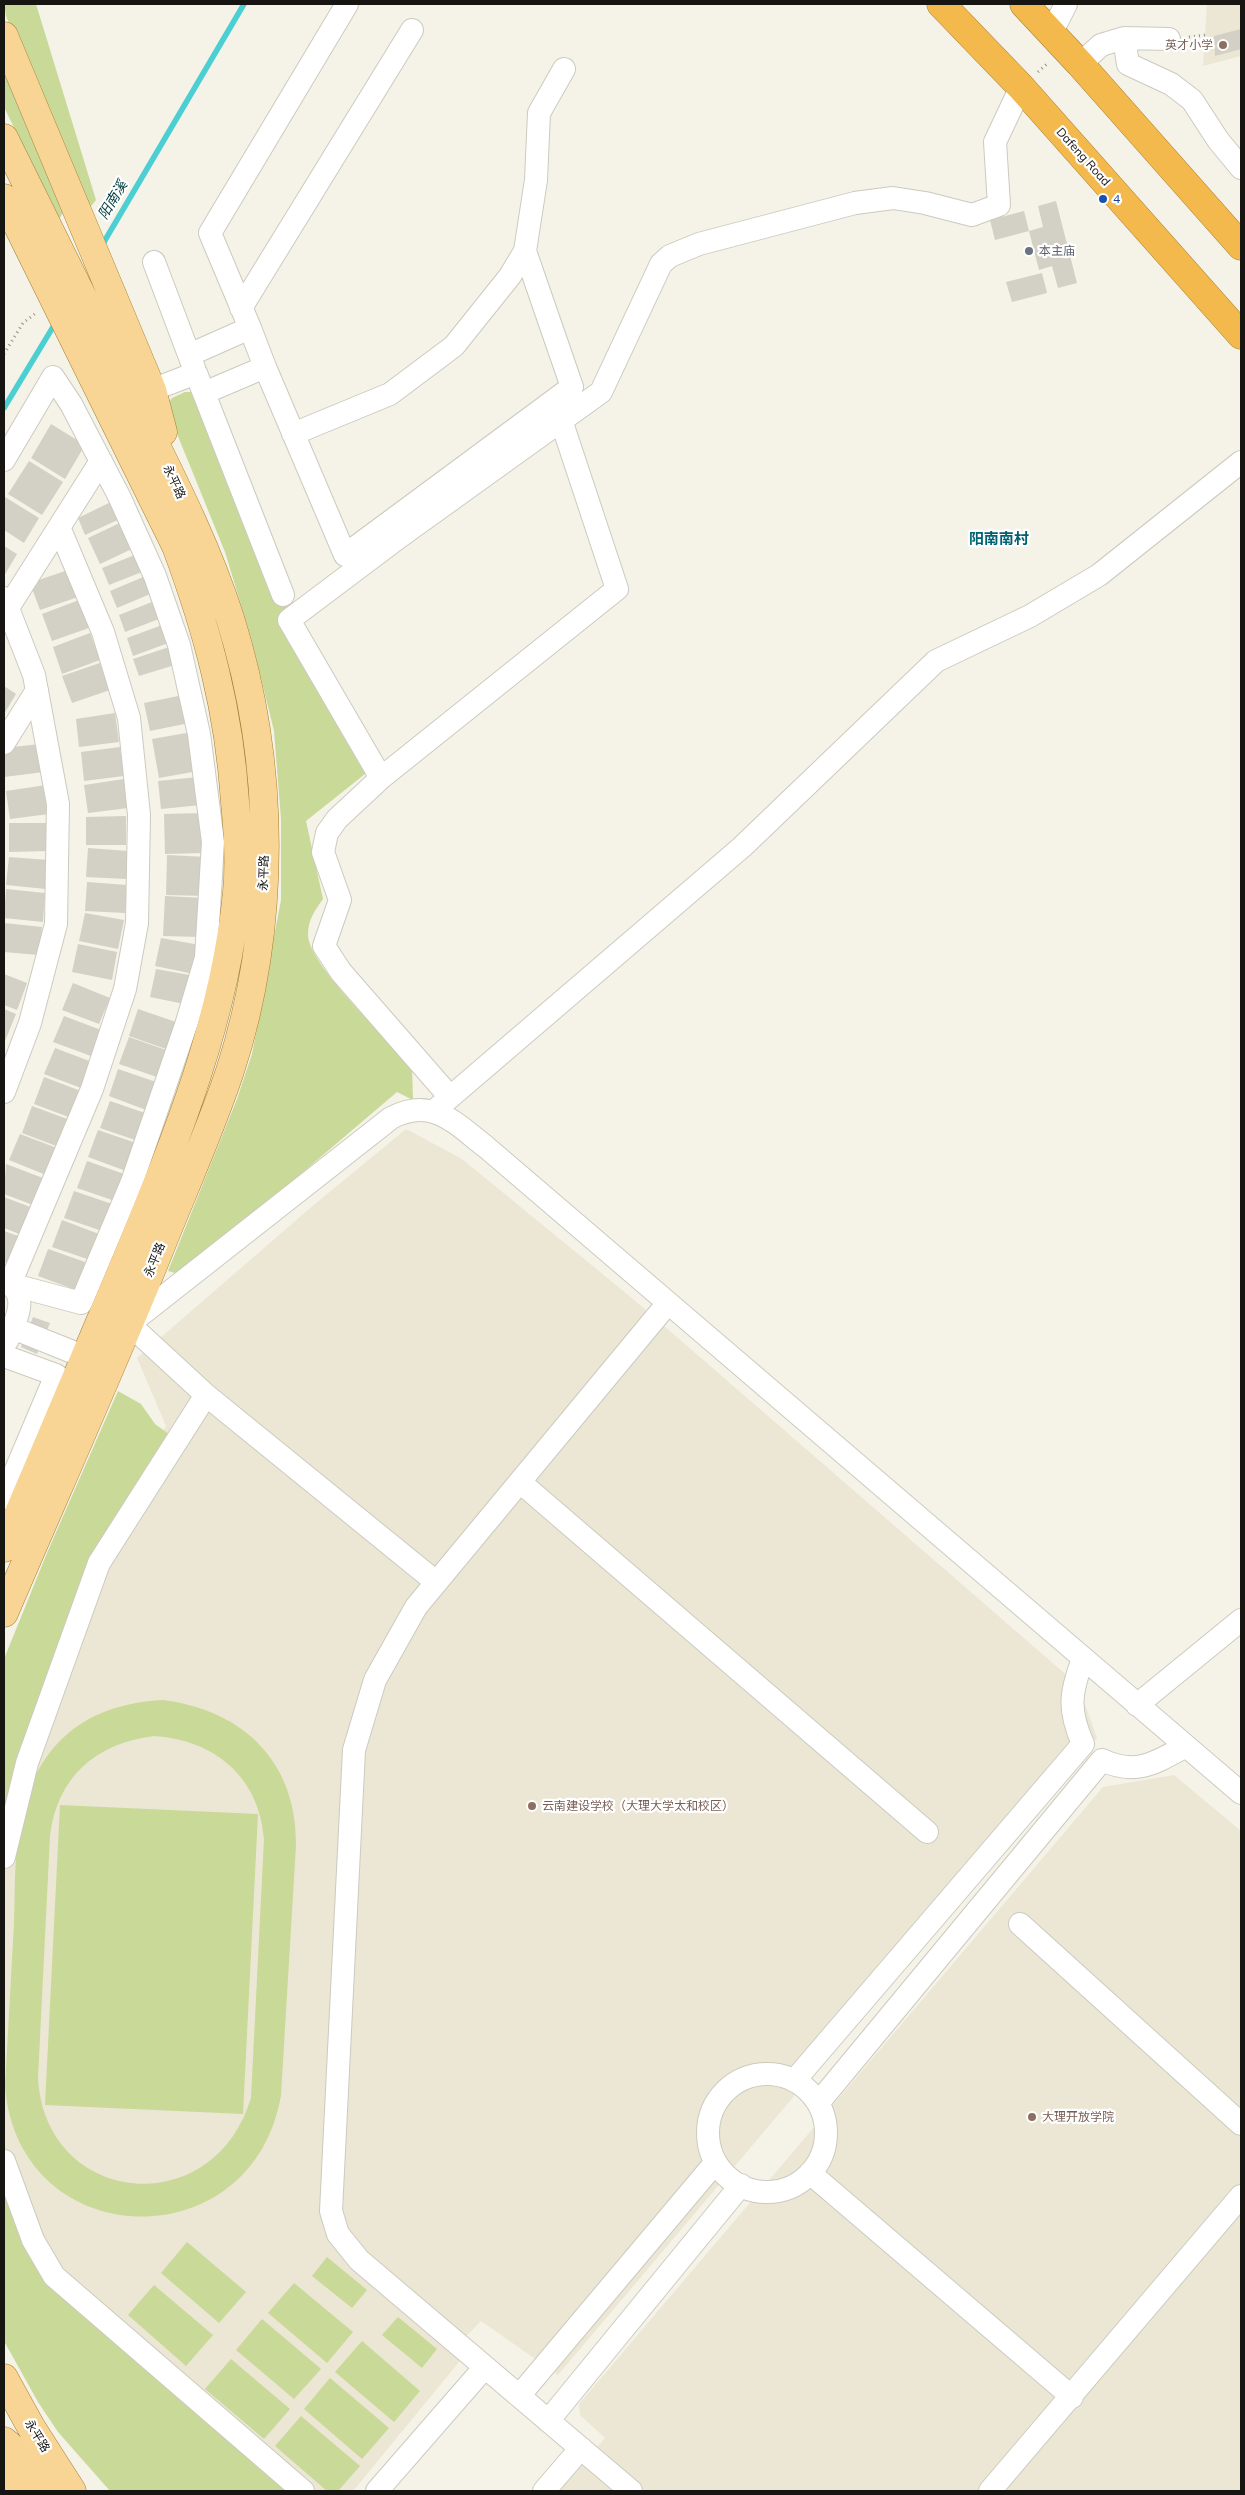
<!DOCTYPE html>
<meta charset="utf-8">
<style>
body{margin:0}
#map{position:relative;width:1245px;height:2495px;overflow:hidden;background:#f5f2e7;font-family:Mulish,sans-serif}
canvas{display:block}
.frame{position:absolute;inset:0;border:5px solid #161511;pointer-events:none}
</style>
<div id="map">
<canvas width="1245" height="2495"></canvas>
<div class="frame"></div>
</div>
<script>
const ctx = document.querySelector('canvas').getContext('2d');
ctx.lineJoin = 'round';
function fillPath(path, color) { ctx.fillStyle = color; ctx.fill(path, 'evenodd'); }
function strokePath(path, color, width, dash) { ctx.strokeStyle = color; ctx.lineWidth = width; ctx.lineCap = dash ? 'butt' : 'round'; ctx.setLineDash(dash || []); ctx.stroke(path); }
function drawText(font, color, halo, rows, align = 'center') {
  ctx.font = font + ' Mulish,"Noto Sans SC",sans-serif'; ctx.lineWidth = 4.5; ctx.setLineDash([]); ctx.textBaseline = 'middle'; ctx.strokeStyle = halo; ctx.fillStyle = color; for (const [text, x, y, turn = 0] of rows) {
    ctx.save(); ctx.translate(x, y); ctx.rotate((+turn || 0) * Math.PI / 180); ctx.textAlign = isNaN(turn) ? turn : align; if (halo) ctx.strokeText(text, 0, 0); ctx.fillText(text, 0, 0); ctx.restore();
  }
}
fillPath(new Path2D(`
 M 1207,4 L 1241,4 L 1241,56 L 1203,66 Z
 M 406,1129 L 462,1159 L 633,1299 L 1078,1685 L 1097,1738 L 558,2375 L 481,2321 L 456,2347 L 464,2356 L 353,2491 L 307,2491 L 44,2262 L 4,2150 L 4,1874 L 101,1537 L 166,1426 L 137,1358 L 309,1209 Z
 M 1174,1775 L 1241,1831 L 1241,2491 L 559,2491 L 605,2438 L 580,2415 L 579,2404 L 1103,1787 Z`), '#ebe7d4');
fillPath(new Path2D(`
 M 4,4 L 36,4 L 96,200 L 88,210 L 6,16 Z
 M 4,67 L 65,210 L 59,219 L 4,107 Z
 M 185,392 L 197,392 L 203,401 L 292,615 L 370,770 L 306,821 L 323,899 C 315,910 308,920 308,934 C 307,964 390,1042 412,1066 L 413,1100 L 397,1092 L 182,1275 L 168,1271 L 237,1099 L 252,1054 L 281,900 L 281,819 L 274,731 L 252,641 L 225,552 L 171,419 L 168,403 L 172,398 Z
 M 118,1391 L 141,1404 L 155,1424 L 173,1437 L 92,1589 L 30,1776 L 4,1873 L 4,1659 L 47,1553 Z
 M 163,1700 C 243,1710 297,1762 296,1845 L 281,2095 C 253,2262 18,2255 5,2086 C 8,2032 11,1978 14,1923 C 15,1893 14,1862 19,1832 C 31,1750 80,1704 163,1700 ZM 154,1736 C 214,1740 259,1776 264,1839 L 251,2098 C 213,2224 45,2206 38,2078 L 50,1836 C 57,1777 96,1743 154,1736 Z
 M 60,1805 L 258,1814 L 243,2114 L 45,2105 Z
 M 4,2168 L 32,2247 L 295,2491 L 110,2491 L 58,2432 L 38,2402 L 4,2341 Z
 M 187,2242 L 246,2292 L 219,2323 L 161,2273 Z
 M 327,2257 L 367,2290 L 352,2308 L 312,2276 Z
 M 294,2283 L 353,2332 L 327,2363 L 268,2313 Z
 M 154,2285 L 213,2335 L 186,2366 L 128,2315 Z
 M 398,2317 L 437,2349 L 422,2368 L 382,2335 Z
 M 262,2319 L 321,2369 L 294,2399 L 236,2350 Z
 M 362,2341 L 420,2391 L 394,2422 L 335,2372 Z
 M 231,2359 L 290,2409 L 264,2439 L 205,2389 Z
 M 330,2378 L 389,2428 L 362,2459 L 304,2409 Z
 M 301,2416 L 360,2466 L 338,2491 L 327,2491 L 275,2446 Z`), '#c9d998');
strokePath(new Path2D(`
 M 101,247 L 244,4
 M 4,408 L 56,322`), '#4bcfd3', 5.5);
fillPath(new Path2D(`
 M 1241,29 L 1241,49 L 1215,56 L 1214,36 Z
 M 1056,201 L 1077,283 L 1058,288 L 1052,266 L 1039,270 L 1029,231 L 1043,227 L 1038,206 Z
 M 1024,211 L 1029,231 L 995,240 L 990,220 Z
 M 1042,273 L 1047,293 L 1012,302 L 1006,282 Z
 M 51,424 L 85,445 L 65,479 L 31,458 Z
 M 29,461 L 63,482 L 42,515 L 8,494 Z
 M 5,497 L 39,518 L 24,543 L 4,530 Z
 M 115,500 L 122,518 L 85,535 L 78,518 Z
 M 124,521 L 136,547 L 100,564 L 88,538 Z
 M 4,546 L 17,554 L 4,576 Z
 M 140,553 L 147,570 L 109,585 L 102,568 Z
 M 68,570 L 78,597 L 40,610 L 30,583 Z
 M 148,575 L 155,592 L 117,608 L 110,591 Z
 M 79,600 L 89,628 L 52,641 L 42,614 Z
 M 157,600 L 164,617 L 125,632 L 119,615 Z
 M 165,624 L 171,642 L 133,656 L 127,638 Z
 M 90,633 L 100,660 L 62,674 L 53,647 Z
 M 172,646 L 178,664 L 139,676 L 133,659 Z
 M 100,663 L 110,690 L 72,703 L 62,676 Z
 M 4,686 L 16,694 L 4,714 Z
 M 183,695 L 189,723 L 150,731 L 144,703 Z
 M 115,713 L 119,742 L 79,747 L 76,719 Z
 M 192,732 L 198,771 L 159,778 L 152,739 Z
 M 40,744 L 44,772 L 4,777 L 4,748 Z
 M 120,747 L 124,776 L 84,781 L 81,752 Z
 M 198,777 L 201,805 L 161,809 L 158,781 Z
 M 124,779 L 128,808 L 88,813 L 84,785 Z
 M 46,785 L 49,814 L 10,819 L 6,791 Z
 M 204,813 L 204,853 L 165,854 L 164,814 Z
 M 126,816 L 126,845 L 86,845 L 86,817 Z
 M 9,823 L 48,823 L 49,851 L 9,852 Z
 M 88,848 L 128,851 L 126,879 L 86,877 Z
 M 167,855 L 207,857 L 206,896 L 166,895 Z
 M 9,857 L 49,860 L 46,889 L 6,885 Z
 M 87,882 L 127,885 L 125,913 L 85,911 Z
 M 6,889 L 45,893 L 43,922 L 4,918 Z
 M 165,896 L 204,898 L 202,937 L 163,936 Z
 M 85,913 L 124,920 L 118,949 L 79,941 Z
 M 4,923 L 42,927 L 39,955 L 4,952 Z
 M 161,938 L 200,945 L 194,974 L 155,966 Z
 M 78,944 L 117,952 L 112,980 L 72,972 Z
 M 156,969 L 195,976 L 189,1005 L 150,997 Z
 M 4,974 L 27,983 L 17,1010 L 4,1005 Z
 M 73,983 L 110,998 L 99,1024 L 62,1010 Z
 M 4,1009 L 16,1014 L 5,1041 L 4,1040 Z
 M 138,1009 L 176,1022 L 166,1049 L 129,1036 Z
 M 64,1016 L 101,1030 L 91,1056 L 53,1042 Z
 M 129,1037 L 166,1050 L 157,1077 L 119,1064 Z
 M 55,1048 L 92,1062 L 81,1088 L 44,1074 Z
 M 118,1069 L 156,1082 L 146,1110 L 109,1096 Z
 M 44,1077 L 81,1091 L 71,1118 L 34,1104 Z
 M 110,1101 L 148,1114 L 138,1141 L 100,1128 Z
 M 32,1106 L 70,1120 L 59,1147 L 22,1133 Z
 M 98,1130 L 136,1143 L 126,1171 L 88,1157 Z
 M 20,1134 L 57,1148 L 46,1175 L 9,1160 Z
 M 87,1161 L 124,1174 L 115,1201 L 77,1188 Z
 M 6,1164 L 43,1178 L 33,1205 L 4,1194 Z
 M 74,1191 L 112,1204 L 102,1231 L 64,1218 Z
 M 4,1197 L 33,1208 L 22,1235 L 4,1228 Z
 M 62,1220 L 99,1234 L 90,1260 L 52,1247 Z
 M 4,1231 L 21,1237 L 10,1264 L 4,1262 Z
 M 48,1249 L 85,1262 L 76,1290 L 38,1276 Z
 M 33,1317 L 50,1323 L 37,1354 L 21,1347 Z`), '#d3d0c5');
const minor = new Path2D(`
 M 1052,32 L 1066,4
 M 1124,38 L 1128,64 L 1171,84 L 1192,100 L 1218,140 L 1241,168
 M 1080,64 L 1101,45 L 1124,38 L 1169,39
 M 154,262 L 194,368
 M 241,308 L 412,30
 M 250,328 L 210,233 L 347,4
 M 189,355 L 250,328 L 265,367 L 204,393
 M 265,367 L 345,555 L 572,387 L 525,251
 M 152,390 L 196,373 L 283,595
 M 561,420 L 617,589 L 381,778 L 289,620 L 398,538 L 601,392 L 661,264 L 670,256 L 699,244 L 855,203 L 893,198 L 925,203 L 972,215 L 999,205 L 995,142 L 1021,87
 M 293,434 L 390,394 L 454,346 L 510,276 L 525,251 L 536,180 L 539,113 L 564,69
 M 4,460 L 53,377 L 71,404 L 119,496 L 155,576 L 179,645 L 199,734 L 213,842 L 206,958 L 187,1022 L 132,1182 L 81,1303 L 10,1284 L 92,1089 L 125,989 L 137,923 L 139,815 L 129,718 L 103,632 L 59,527
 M 4,598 L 34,675 L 58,804 L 56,924 L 30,1023 L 4,1092
 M 4,614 L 101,461
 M 4,743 L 37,690
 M 381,778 L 337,819 L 327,833 L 323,852 L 340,900 L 324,946 L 341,972 L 450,1097
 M 434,1111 L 742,847 L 936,661 L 1030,616 L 1099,575 L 1241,462
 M 4,1282 C 31,1292 16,1322 7,1341
 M 13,1328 L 100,1363
 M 4,1356 L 56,1375 L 4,1498
 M 520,1482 L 927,1832
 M 436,1582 L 206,1395 L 129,1324 L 391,1118 C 432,1096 455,1123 486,1147 L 1241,1793
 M 1137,1705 L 1241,1620
 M 4,1857 L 27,1763 L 99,1563 L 206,1395
 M 1020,1924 L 1241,2124
 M708 2133a59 59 0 1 1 118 0a59 59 0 1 1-118 0Z
 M 794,2081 L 1083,1744 C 1068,1710 1070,1693 1083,1659
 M 819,2102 L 1102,1760 C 1136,1776 1155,1763 1186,1746
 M 4,2161 L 33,2240 L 54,2276 L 303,2491
 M 810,2173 L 1072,2397
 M 519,2396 L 715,2163
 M 548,2421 L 741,2185
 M 377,2491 L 485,2367
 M 544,2491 L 581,2448
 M 631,2491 L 359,2260 L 338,2234 L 331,2211 L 354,1750 L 375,1680 L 416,1607 L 668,1303
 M 990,2491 L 1241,2196`);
const major = new Path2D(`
 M 4,36 L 152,390 L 163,432
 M 4,138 C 47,226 91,313 134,401 C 169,472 206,543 230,618 C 276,764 277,926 230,1071 C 209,1134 181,1195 157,1256 C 108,1376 55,1494 4,1613
 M 4,198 L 176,546 C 208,632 229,710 235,802 C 238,832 240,862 237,892 C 225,1019 178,1134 130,1251 C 89,1350 46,1449 4,1548
 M 4,2378 L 31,2427 L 72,2491
 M 4,2441 L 61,2490
 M 4,2472 L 27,2491`);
const highway = new Path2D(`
 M 941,4 L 1021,87 L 1241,335
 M 1024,4 L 1080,64 L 1241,246`);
strokePath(minor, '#cccabf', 24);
strokePath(major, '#a68037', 29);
strokePath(highway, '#a68037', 29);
strokePath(new Path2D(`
 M 1189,37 L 1205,35
 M 1038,72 L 1048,63
 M 4,354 L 23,323 L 36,313`), '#95938b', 3, [1, 4]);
strokePath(minor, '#fff', 22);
strokePath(major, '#f8d594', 28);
strokePath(highway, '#f3b94c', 28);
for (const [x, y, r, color] of [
 [1223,45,5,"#8d6e63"],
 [1103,199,5,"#1a4fb4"],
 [1029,251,5,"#6b7280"],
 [532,1806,5,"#8d6e63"],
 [1032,2117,5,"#8d6e63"]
]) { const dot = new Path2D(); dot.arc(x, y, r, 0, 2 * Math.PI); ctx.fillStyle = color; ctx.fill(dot); strokePath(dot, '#fff', 2); }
drawText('12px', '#785e54', '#fff', [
 ["英才小学",1213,45,"right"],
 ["云南建设学校（大理大学太和校区）",542,1806],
 ["大理开放学院",1042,2117]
], 'left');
drawText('12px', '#161511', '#fff', [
 ["Dafeng Road",1083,157,48],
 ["永平路",174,482,65],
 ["永平路",264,873,-88],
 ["永平路",155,1260,-68],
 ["永平路",37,2436,58]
]);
drawText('12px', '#164399', '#fff', [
 ["4",1113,199]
], 'left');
drawText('12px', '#5b616d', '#fff', [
 ["本主庙",1039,251]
], 'left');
drawText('italic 14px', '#003d3f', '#fff', [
 ["阳南溪",113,200,-59]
]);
drawText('bold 15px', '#006271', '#fff', [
 ["阳南南村",999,539]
]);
</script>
